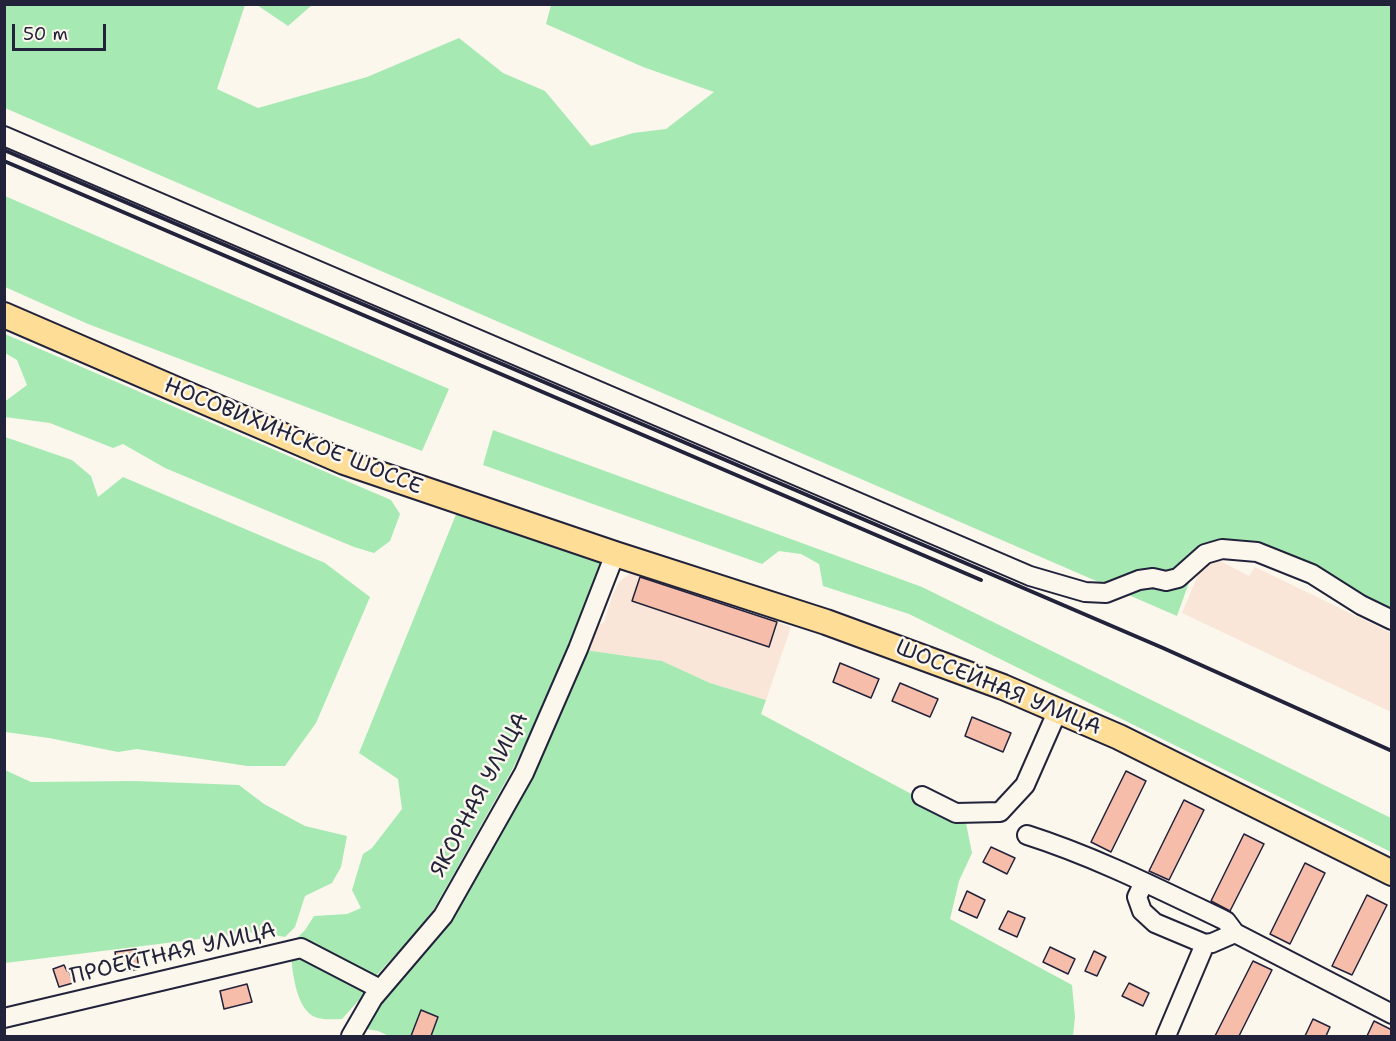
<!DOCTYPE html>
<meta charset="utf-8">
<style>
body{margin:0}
#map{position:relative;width:1396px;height:1041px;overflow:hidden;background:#fbf7ec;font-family:"Shantell Sans",sans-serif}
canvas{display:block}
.frame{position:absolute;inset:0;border:6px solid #22223b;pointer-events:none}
.scale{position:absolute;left:12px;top:24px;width:94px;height:27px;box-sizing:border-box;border:3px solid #22223b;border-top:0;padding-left:8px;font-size:18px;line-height:21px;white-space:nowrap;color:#22223b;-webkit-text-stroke:4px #fbf7ec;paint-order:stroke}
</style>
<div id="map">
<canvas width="1396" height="1041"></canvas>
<div class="frame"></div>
<div class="scale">50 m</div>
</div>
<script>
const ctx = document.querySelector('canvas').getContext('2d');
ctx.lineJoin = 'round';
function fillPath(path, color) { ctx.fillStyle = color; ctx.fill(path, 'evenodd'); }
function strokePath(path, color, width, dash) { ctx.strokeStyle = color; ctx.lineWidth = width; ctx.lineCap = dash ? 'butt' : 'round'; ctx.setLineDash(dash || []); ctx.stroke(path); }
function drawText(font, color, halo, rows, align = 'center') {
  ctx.font = font + ' "Shantell Sans",sans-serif'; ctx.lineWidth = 5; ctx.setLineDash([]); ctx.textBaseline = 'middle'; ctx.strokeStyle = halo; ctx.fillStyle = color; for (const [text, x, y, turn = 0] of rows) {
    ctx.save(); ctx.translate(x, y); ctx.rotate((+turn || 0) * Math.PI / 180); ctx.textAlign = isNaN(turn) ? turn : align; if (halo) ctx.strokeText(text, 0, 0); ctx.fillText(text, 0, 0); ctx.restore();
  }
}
fillPath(new Path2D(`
 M 1211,556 L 1249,576 L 1255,567 L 1391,633 L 1391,712 L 1182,613 L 1203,563 Z
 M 629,574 L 640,576 L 791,627 L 766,700 L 710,683 L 662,661 L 585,650 L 596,625 L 604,623 L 612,596 L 619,582 Z`), '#fae6d8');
fillPath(new Path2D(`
 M 5,5 L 245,5 L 217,89 L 258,108 L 367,77 L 459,38 L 503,73 L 545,91 L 591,146 L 633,133 L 666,129 L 714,92 L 643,67 L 546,24 L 551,5 L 1391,5 L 1391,618 L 1326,582 L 1202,546 L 1177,616 L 5,108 Z
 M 257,5 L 312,4 L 312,5 L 288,26 Z
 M 5,196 L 449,389 L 422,451 L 88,324 L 5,287 Z
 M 5,334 L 391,500 L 400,514 L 390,541 L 374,553 L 354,547 L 165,468 L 123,444 L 113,448 L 50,423 L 5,417 L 5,400 L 7,400 L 27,385 L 17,360 L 5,353 Z
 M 493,430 L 922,587 L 1391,818 L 1391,852 L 909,614 L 823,586 L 819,564 L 801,554 L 779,551 L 762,564 L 483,465 Z
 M 5,437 L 72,460 L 91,476 L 98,497 L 123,477 L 325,563 L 370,597 L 316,723 L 285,766 L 247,766 L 137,749 L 118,752 L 49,738 L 5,732 Z
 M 457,512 L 604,560 L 575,642 L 512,770 L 434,909 L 416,932 L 375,977 L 359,1000 L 342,1019 C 334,1019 325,1020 318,1018 C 294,1012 292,965 290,945 L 305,930 L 314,916 L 347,914 L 361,908 L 352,890 L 363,854 L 372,848 L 402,809 L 398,779 L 359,753 Z
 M 578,649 L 662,661 L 710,683 L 766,700 L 761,714 L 966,823 L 972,853 L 959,881 L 950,919 L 1072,985 L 1075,1017 L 1073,1036 L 389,1036 L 378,1031 L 355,1027 L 443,916 Z
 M 5,770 L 31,782 L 135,781 L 239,785 L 264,804 L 305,826 L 347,836 L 341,867 L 332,883 L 305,896 L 295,927 L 285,937 L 256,932 L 5,963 Z`), '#a7e9b3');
const building = new Path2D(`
 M 640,577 L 777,622 L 769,647 L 632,601 Z
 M 840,663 L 879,679 L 871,698 L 833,682 Z
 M 900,683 L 938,699 L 930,717 L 892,701 Z
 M 972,717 L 1011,733 L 1003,752 L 965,736 Z
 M 1126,771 L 1146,781 L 1111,852 L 1091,842 Z
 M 1184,800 L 1204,810 L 1169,880 L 1149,871 Z
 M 1244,834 L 1264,844 L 1230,911 L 1211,901 Z
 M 991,847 L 1015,858 L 1007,874 L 983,862 Z
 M 1305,863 L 1325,873 L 1290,944 L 1270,934 Z
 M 967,891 L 985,900 L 977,918 L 959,910 Z
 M 1367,895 L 1387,905 L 1352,975 L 1332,966 Z
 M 1008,911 L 1025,918 L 1017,937 L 999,929 Z
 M 1050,947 L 1075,959 L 1068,974 L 1043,962 Z
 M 136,949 L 139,969 L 118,972 L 115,952 Z
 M 1094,951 L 1106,957 L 1097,976 L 1085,971 Z
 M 1253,961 L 1272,970 L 1239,1036 L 1215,1036 Z
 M 64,965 L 67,971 L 69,971 L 73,983 L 59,987 L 53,969 Z
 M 1129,983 L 1149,993 L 1143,1006 L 1122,996 Z
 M 247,984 L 252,1002 L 224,1009 L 220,991 Z
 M 421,1010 L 438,1017 L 431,1036 L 411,1036 Z
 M 1313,1019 L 1330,1027 L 1326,1036 L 1305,1036 Z
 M 1374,1021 L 1392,1030 L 1392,1036 L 1367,1036 Z`);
fillPath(building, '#f6beaa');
strokePath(building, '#22223b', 1.5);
const minor = new Path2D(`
 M 4,136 L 1030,576 L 1085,592 L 1106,593 L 1139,580 L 1153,578 L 1166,581 L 1178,578 L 1205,554 L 1222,549 L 1257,552 L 1312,574 L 1361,605 L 1392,620
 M 922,796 L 956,813 L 1000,812 L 1025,785 L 1058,710
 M 1027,835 C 1096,857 1161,890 1226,921 L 1235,933 L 1392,1014
 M 1144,882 L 1137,897 L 1142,911 L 1155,923 L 1205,944 L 1212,943 L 1235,933
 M 4,1018 L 301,948 L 380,989
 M 351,1036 L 373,998 L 443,916 L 524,773 L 578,649 L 615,554
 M 1166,1036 L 1205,944`);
const major = new Path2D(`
 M 4,315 L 344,462 L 615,554 L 826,622 L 1003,687 L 1119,737 L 1392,873`);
strokePath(minor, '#22223b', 22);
strokePath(major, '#22223b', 28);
strokePath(minor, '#fbf7ec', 18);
strokePath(major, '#fedd96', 24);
strokePath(new Path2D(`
 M 4,150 L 1163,648 L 1392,751
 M 4,161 L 981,580`), '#22223b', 4);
drawText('22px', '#22223b', '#fbf7ec', [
 ["НОСОВИХИНСКОЕ ШОССЕ",293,437,22],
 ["ШОССЕЙНАЯ УЛИЦА",998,688,22],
 ["ЯКОРНАЯ УЛИЦА",480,795,-62],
 ["ПРОЕКТНАЯ УЛИЦА",173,954,-13]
]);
</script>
